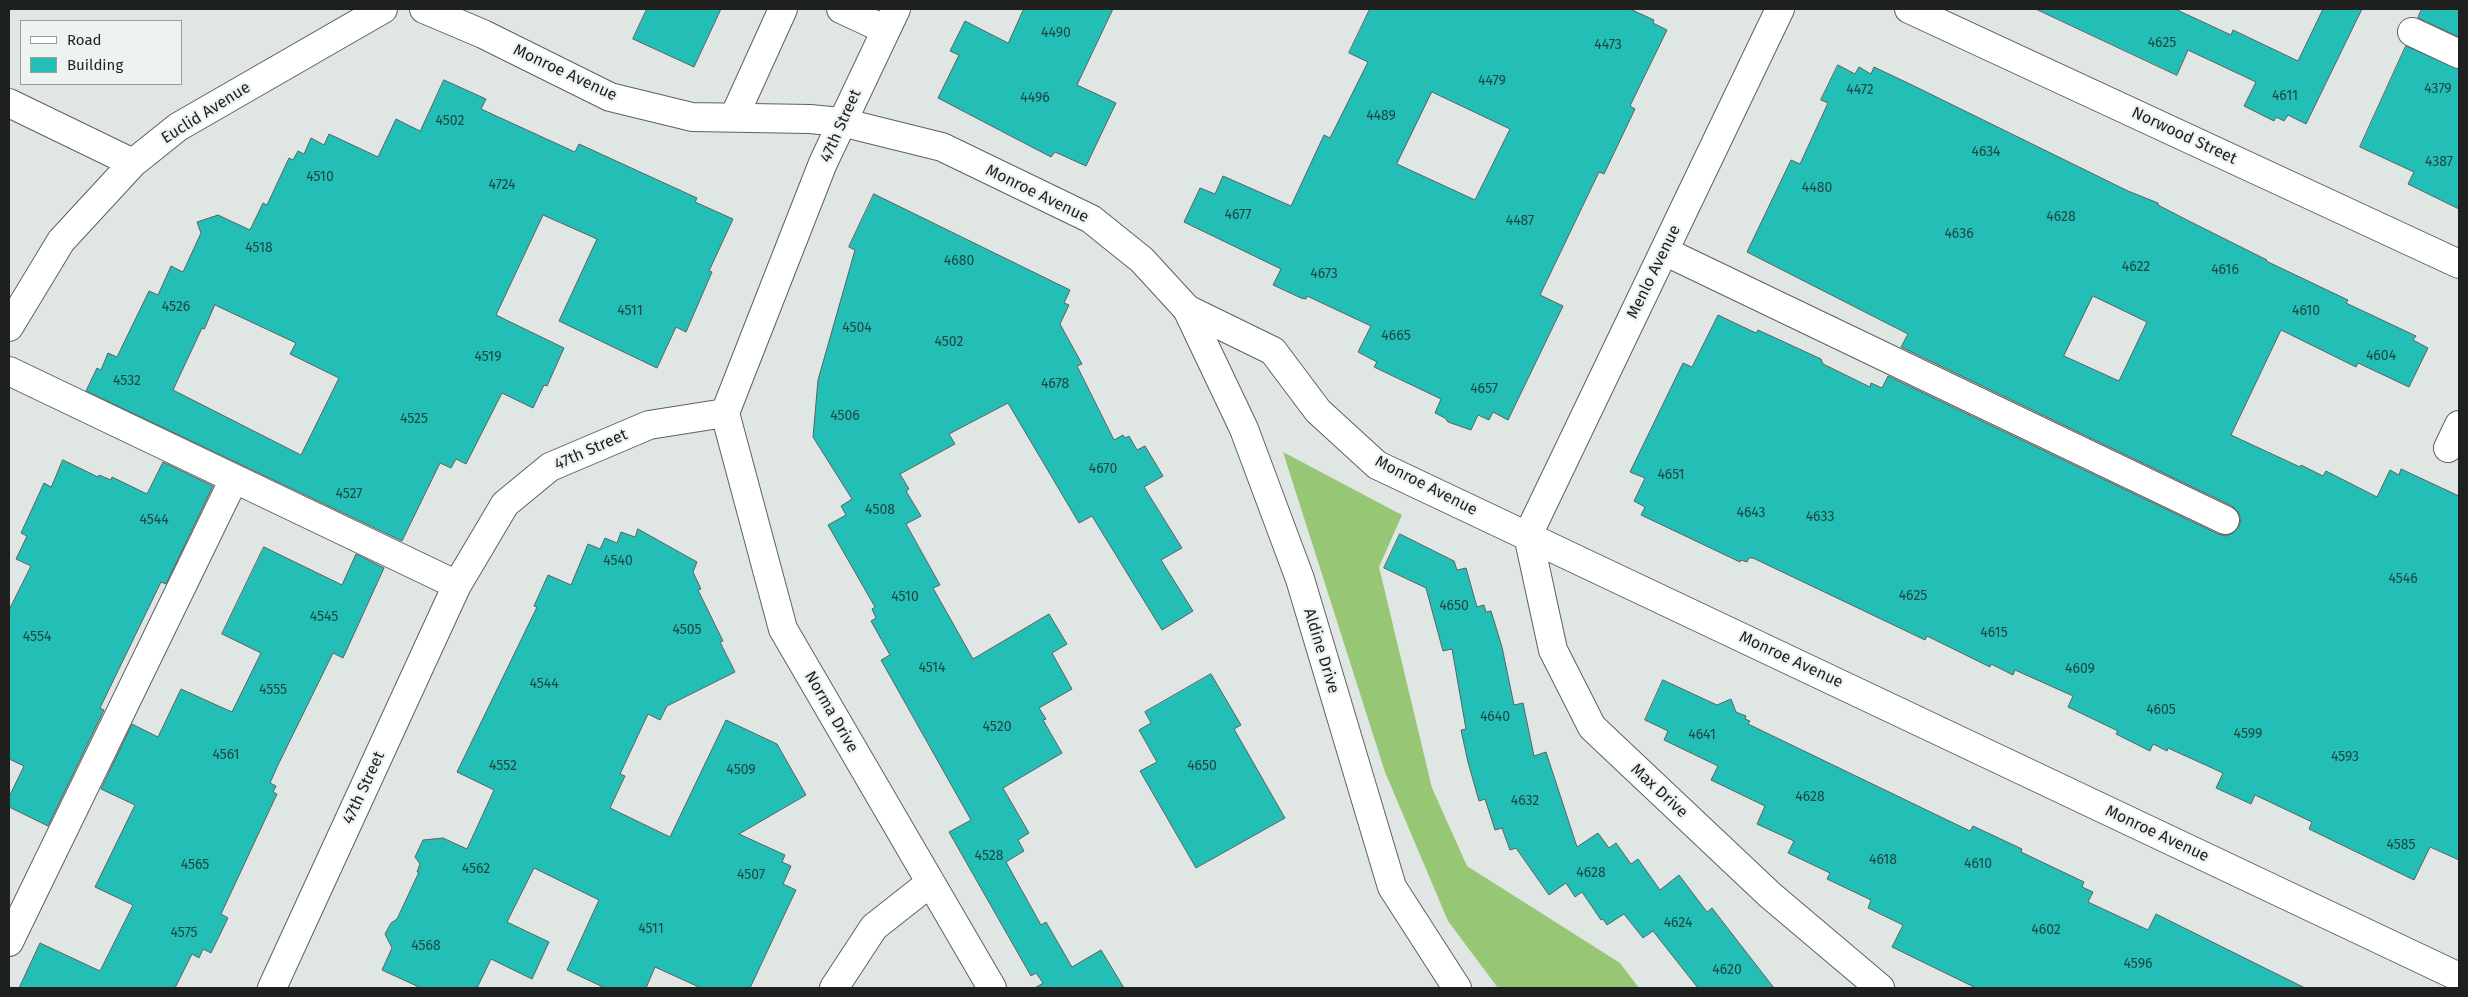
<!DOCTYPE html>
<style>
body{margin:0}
#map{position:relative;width:2468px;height:997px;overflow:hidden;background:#e0e6e4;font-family:"Fira Sans",sans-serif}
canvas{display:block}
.frame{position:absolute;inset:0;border:10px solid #1d201f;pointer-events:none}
.legend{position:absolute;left:20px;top:20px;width:162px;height:65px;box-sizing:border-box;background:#edf3f1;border:1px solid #9a9f9d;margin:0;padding:6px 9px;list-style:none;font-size:15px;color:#1d201f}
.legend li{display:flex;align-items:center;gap:10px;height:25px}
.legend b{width:25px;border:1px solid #9a9f9d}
</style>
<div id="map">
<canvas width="2468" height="997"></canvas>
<div class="frame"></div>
<ul class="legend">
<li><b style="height:6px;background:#fff"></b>Road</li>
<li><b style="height:14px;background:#23beb5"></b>Building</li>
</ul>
</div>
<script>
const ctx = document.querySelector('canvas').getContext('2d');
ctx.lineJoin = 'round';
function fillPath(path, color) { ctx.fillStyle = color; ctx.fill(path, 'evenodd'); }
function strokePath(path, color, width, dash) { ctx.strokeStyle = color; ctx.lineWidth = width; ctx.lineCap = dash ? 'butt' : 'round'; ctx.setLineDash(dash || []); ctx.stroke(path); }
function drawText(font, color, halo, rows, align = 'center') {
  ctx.font = font + ' "Fira Sans",sans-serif'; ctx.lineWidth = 4.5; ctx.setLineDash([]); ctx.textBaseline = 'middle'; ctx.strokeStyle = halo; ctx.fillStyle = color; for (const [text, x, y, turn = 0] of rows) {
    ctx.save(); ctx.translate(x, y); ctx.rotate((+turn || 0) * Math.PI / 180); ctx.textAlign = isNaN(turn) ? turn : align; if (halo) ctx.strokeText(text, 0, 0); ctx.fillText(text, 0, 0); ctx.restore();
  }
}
fillPath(new Path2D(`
 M 1283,452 L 1402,515 L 1379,567 L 1432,788 L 1467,866 L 1620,963 L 1639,988 L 1498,988 L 1448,921 L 1385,772 Z`), '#97c675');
const building = new Path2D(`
 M 647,9 L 721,9 L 694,67 L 633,39 Z
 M 1024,9 L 1113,9 L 1077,85 L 1116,103 L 1086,166 L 1055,152 L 1051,157 L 938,98 L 959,55 L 950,51 L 965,21 L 1008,43 Z
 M 1370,9 L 1630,9 L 1654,20 L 1653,23 L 1667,30 L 1630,106 L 1635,109 L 1604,174 L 1599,172 L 1540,295 L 1563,306 L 1508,420 L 1493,412 L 1489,420 L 1478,415 L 1471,430 L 1448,422 L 1445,418 L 1435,413 L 1441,399 L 1374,367 L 1377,362 L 1358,352 L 1371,326 L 1307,296 L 1306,299 L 1301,298 L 1273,285 L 1281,269 L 1184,222 L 1200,188 L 1215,194 L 1223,176 L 1291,206 L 1324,135 L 1330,138 L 1368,62 L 1349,53 ZM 1432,92 L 1510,129 L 1475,200 L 1397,164 Z
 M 2036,9 L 2175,9 L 2231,35 L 2233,30 L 2298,61 L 2323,9 L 2362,9 L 2306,124 L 2288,115 L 2284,121 L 2276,117 L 2274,121 L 2244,106 L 2256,82 L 2188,50 L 2177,75 Z
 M 2422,9 L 2459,9 L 2459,37 L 2418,18 Z
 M 2406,46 L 2459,69 L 2459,209 L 2408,184 L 2414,172 L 2360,147 Z
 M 1838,65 L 1855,74 L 1859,67 L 1871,74 L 1874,67 L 1912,85 L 2128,191 L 2158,203 L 2158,205 L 2187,220 L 2267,260 L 2266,261 L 2348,300 L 2346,303 L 2416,336 L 2413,340 L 2428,348 L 2409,387 L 2358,363 L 2356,367 L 2281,330 L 2231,435 L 2300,467 L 2301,465 L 2323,476 L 2326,471 L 2377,497 L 2390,470 L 2399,475 L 2401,469 L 2459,496 L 2459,860 L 2430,847 L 2414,880 L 2309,829 L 2312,822 L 2255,795 L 2251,804 L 2216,788 L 2223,773 L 2168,748 L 2167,751 L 2153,744 L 2150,751 L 2116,734 L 2118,731 L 2068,707 L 2073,696 L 2015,670 L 2013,675 L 1991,664 L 1990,667 L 1927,636 L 1925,640 L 1753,558 L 1749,558 L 1747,562 L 1741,560 L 1740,562 L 1641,515 L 1645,507 L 1634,501 L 1645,478 L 1630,472 L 1683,363 L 1692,367 L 1718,315 L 1756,333 L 1758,330 L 1821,359 L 1823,364 L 1870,387 L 1871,383 L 1882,388 L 1888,376 L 2218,534 L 2226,536 L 2233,533 L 2239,526 L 2241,519 L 2238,512 L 2232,506 L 1901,347 L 1908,334 L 1747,252 L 1791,160 L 1800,164 L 1828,103 L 1821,100 ZM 2093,296 L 2147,322 L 2119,381 L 2064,356 Z
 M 444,80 L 486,99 L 481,109 L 575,152 L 579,144 L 697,198 L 695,202 L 733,219 L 709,271 L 712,272 L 686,332 L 676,327 L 657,368 L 559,321 L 597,239 L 543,215 L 496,315 L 564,348 L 547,386 L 544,385 L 533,408 L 502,393 L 466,464 L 456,459 L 451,468 L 440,463 L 402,541 L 86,391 L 97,368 L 101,370 L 108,353 L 117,357 L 149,291 L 158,295 L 171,266 L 183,272 L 201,233 L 197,222 L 218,215 L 250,230 L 263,203 L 267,205 L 289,158 L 293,160 L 298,151 L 304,154 L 311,138 L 324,145 L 329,134 L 378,157 L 396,119 L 420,131 ZM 215,305 L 296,343 L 290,354 L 339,378 L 301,455 L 173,390 L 202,328 L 204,329 Z
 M 874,194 L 1070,290 L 1064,303 L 1069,305 L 1060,324 L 1082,364 L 1077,366 L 1114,440 L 1123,435 L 1125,438 L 1129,436 L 1137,450 L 1145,446 L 1163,476 L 1144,487 L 1182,548 L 1161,560 L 1193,611 L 1162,630 L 1092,516 L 1079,523 L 1008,403 L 949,434 L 955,444 L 900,474 L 909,489 L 906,491 L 921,516 L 906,524 L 940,585 L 933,588 L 973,659 L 1049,614 L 1067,644 L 1052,653 L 1072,689 L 1039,708 L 1046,719 L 1043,720 L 1062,753 L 1003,788 L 1029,833 L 1018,840 L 1024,851 L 1006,862 L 1041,925 L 1046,922 L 1072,967 L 1101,950 L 1124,988 L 1035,988 L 1043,983 L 1036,973 L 1031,976 L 949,832 L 971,820 L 881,660 L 890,655 L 871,621 L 876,618 L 872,609 L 875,607 L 828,525 L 846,515 L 841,506 L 852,499 L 813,437 L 818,380 L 855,250 L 849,247 Z
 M 63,460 L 98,477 L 99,475 L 111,480 L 112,477 L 147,494 L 163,462 L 213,486 L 166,584 L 161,582 L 100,708 L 104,710 L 48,826 L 9,807 L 9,797 L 24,766 L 9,759 L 9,610 L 31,566 L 16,559 L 27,536 L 21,533 L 44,483 L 51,487 Z
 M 638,529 L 697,562 L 693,572 L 701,589 L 698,590 L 723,641 L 720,642 L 735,672 L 667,706 L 660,720 L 648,714 L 620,774 L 625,776 L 610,808 L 670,837 L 726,720 L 777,744 L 806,795 L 739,834 L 785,855 L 782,862 L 791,866 L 783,884 L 796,890 L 750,988 L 701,988 L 655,967 L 646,988 L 605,988 L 567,970 L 599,900 L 534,868 L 507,922 L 549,942 L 532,979 L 491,959 L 477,988 L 421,988 L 382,970 L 392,948 L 385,934 L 391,923 L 397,919 L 419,872 L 417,872 L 420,864 L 415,857 L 423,840 L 443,838 L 467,849 L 494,790 L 457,772 L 537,607 L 534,606 L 548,575 L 571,585 L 588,544 L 600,549 L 605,538 L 617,543 L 621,532 L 635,537 Z
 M 1400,534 L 1454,561 L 1457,570 L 1466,568 L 1477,607 L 1484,605 L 1486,612 L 1491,611 L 1502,647 L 1514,705 L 1523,703 L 1534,756 L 1546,752 L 1577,847 L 1598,833 L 1609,848 L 1616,843 L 1631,864 L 1638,859 L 1660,890 L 1679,875 L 1707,912 L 1712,908 L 1774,988 L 1698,988 L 1653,931 L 1643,938 L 1624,914 L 1607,925 L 1603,919 L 1601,920 L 1582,892 L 1575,897 L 1566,883 L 1549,895 L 1516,848 L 1510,850 L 1502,828 L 1495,830 L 1485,799 L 1479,801 L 1468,762 L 1461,730 L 1466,729 L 1452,649 L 1443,651 L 1426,588 L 1384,568 Z
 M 264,547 L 342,585 L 356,554 L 384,568 L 343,658 L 333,653 L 278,765 L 270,783 L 276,786 L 273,792 L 277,794 L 221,914 L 228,918 L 211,953 L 203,949 L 199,958 L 192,954 L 175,988 L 19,988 L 40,943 L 100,971 L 133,905 L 95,887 L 135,805 L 101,789 L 132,724 L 158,737 L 181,689 L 232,712 L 261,653 L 222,634 Z
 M 1211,674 L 1241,725 L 1234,729 L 1285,818 L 1196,868 L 1140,771 L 1157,762 L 1139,730 L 1151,723 L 1145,712 Z
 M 1663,680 L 1717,705 L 1731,699 L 1736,712 L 1746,716 L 1745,719 L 1750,721 L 1748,724 L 1970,831 L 1973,826 L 2022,849 L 2021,852 L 2084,882 L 2082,887 L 2093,892 L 2088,902 L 2148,930 L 2156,914 L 2305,988 L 1976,988 L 1892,947 L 1903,925 L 1868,908 L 1871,900 L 1827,879 L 1830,873 L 1788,853 L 1794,841 L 1757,824 L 1765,806 L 1711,780 L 1718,766 L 1664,740 L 1668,731 L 1645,720 Z`);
fillPath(building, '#23beb5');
strokePath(building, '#5b6261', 1);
const minor = new Path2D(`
 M 841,9 L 886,30
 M 1909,9 L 2459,264
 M 2412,32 L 2459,54
 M 9,103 L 133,163
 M 734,117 L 783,9
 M 1664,251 L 2225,520
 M 1187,309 L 1273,351 L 1318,411 L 1377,465 L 2459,977
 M 9,327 L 61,241 L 133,163 L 178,127 L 383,9
 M 9,371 L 457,585
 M 725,413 L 783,629 L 992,988
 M 725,413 L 823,163 L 896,9
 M 2448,448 L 2459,425
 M 1528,535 L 1553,650 L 1592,727 L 1770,895 L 1880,988
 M 1528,535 L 1780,9
 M 9,942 L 234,479
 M 272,988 L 457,585 L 505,504 L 550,467 L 649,425 L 725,413
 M 834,988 L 874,927 L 930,883`);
const major = new Path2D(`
 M 424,9 L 483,34 L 610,97 L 692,117 L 810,119 L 841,122 L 942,147 L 1091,219 L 1142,260 L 1187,309 L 1244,429 L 1300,579 L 1392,887 L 1457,988`);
strokePath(minor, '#5d6260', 30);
strokePath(major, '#5d6260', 30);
strokePath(minor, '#fff', 28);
strokePath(major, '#fff', 28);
drawText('14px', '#1e4844', null, [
 ["4490",1056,33],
 ["4625",2162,43],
 ["4473",1608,45],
 ["4479",1492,81],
 ["4379",2438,89],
 ["4472",1860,90],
 ["4611",2285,96],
 ["4496",1035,98],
 ["4489",1381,116],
 ["4502",450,121],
 ["4634",1986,152],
 ["4387",2439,162],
 ["4510",320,177],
 ["4724",502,185],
 ["4480",1817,188],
 ["4677",1238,215],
 ["4628",2061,217],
 ["4487",1520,221],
 ["4636",1959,234],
 ["4518",259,248],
 ["4680",959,261],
 ["4622",2136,267],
 ["4616",2225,270],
 ["4673",1324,274],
 ["4526",176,307],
 ["4511",630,311],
 ["4610",2306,311],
 ["4504",857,328],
 ["4665",1396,336],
 ["4502",949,342],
 ["4604",2381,356],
 ["4519",488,357],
 ["4532",127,381],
 ["4678",1055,384],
 ["4657",1484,389],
 ["4506",845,416],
 ["4525",414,419],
 ["4670",1103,469],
 ["4651",1671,475],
 ["4527",349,494],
 ["4508",880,510],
 ["4643",1751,513],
 ["4633",1820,517],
 ["4544",154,520],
 ["4540",618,561],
 ["4546",2403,579],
 ["4625",1913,596],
 ["4510",905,597],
 ["4650",1454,606],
 ["4545",324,617],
 ["4505",687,630],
 ["4615",1994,633],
 ["4554",37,637],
 ["4514",932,668],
 ["4609",2080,669],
 ["4544",544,684],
 ["4555",273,690],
 ["4605",2161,710],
 ["4640",1495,717],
 ["4520",997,727],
 ["4599",2248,734],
 ["4641",1702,735],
 ["4561",226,755],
 ["4593",2345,757],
 ["4552",503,766],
 ["4650",1202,766],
 ["4509",741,770],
 ["4628",1810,797],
 ["4632",1525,801],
 ["4585",2401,845],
 ["4528",989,856],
 ["4618",1883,860],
 ["4610",1978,864],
 ["4565",195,865],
 ["4562",476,869],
 ["4628",1591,873],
 ["4507",751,875],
 ["4624",1678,923],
 ["4511",651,929],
 ["4602",2046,930],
 ["4575",184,933],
 ["4568",426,946],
 ["4596",2138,964],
 ["4620",1727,970]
]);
drawText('16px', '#1d201f', '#edf3f1', [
 ["Monroe Avenue",565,73,25],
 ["Euclid Avenue",206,113,-32],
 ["47th Street",841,126,-66],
 ["Norwood Street",2184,136,25],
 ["Monroe Avenue",1037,194,26],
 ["Menlo Avenue",1654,272,-64],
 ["47th Street",591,450,-24],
 ["Monroe Avenue",1426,486,27],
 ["Aldine Drive",1321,651,73],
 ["Monroe Avenue",1791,660,25],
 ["Norma Drive",831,712,60],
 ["47th Street",364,788,-65],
 ["Max Drive",1659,791,43],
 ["Monroe Avenue",2157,834,25]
]);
</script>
